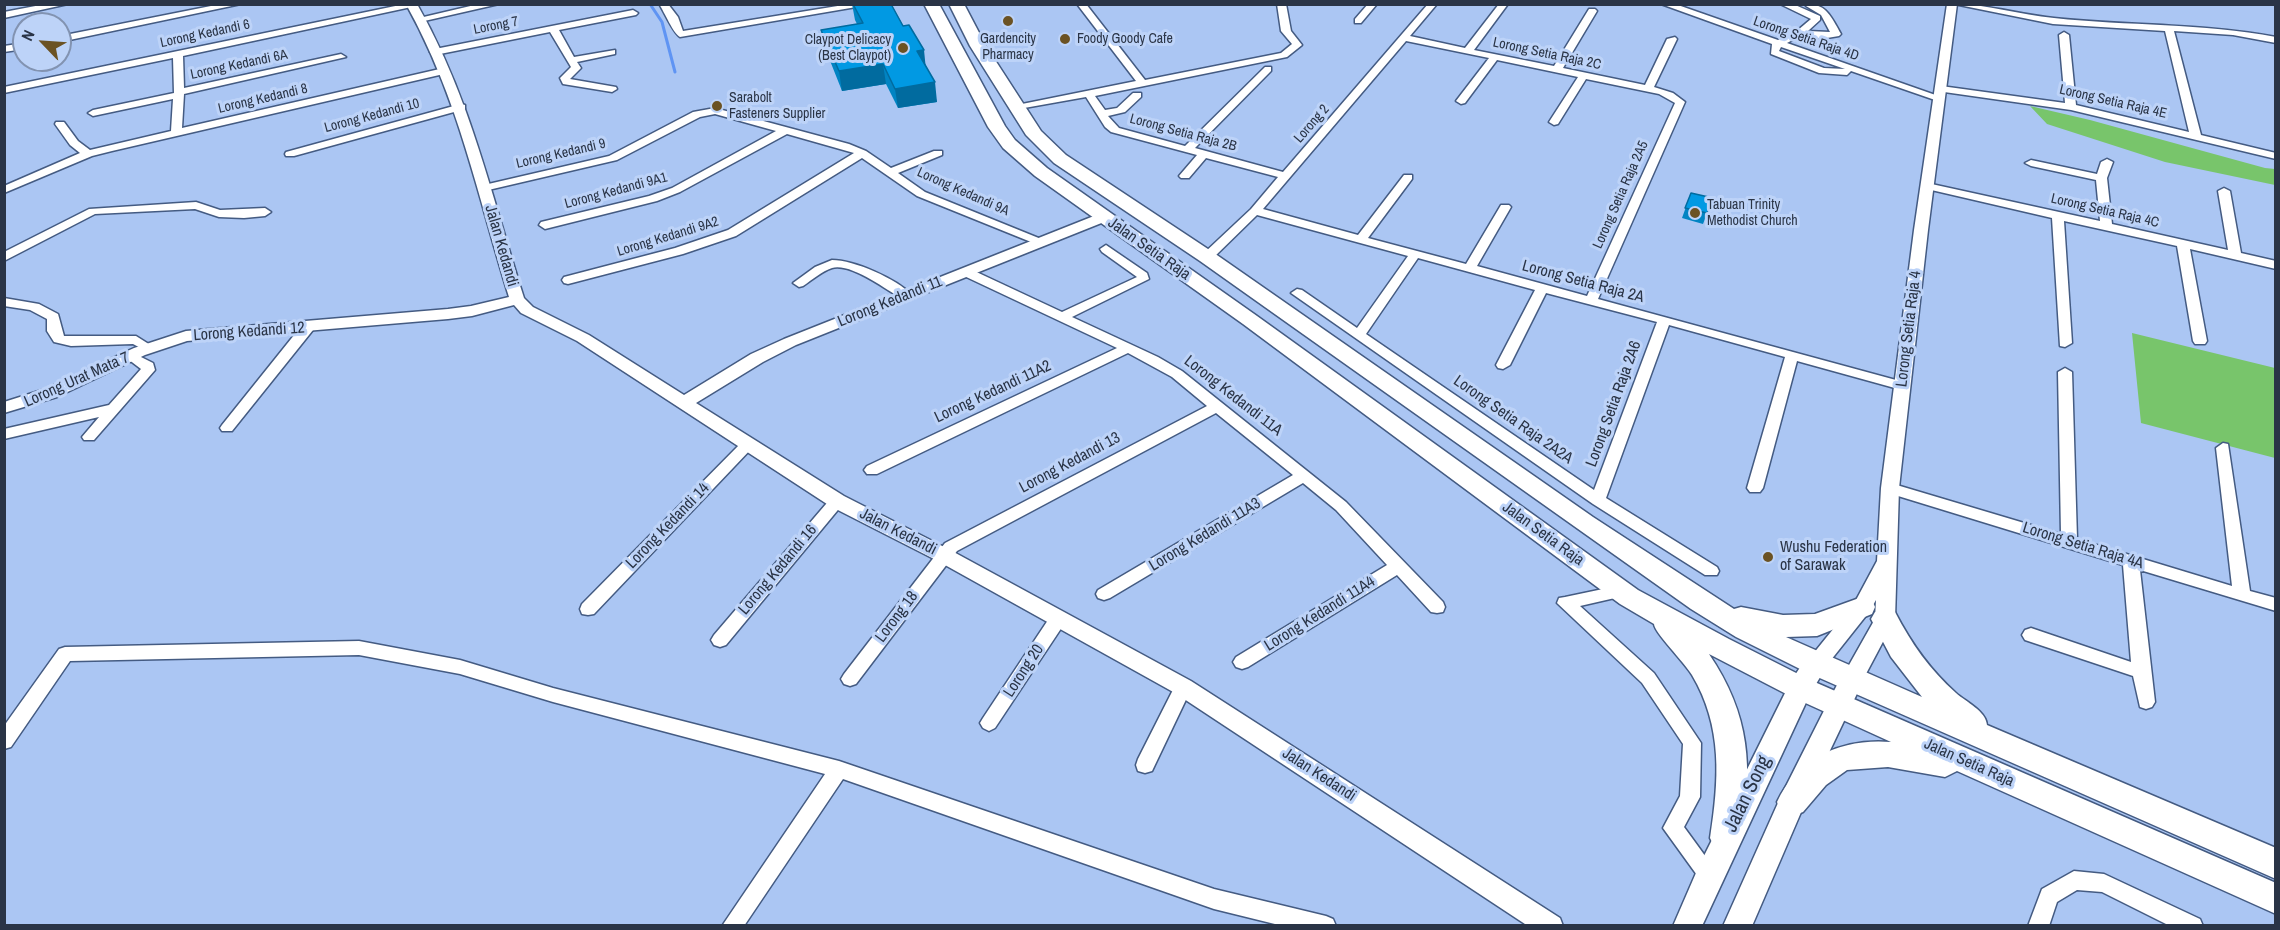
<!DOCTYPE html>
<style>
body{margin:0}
#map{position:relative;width:2280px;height:930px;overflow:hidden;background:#abc6f3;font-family:"Archivo Narrow",sans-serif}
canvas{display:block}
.frame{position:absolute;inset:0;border:6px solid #2a3446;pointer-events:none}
.north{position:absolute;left:12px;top:12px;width:60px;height:60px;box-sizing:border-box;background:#bdd3f8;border:2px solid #8293b1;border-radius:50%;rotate:295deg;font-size:16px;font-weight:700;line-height:24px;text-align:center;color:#2a3446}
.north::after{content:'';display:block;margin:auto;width:21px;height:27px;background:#6b5223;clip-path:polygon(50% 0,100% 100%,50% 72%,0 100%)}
</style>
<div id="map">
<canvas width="2280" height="930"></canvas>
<div class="frame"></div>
<div class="north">N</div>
</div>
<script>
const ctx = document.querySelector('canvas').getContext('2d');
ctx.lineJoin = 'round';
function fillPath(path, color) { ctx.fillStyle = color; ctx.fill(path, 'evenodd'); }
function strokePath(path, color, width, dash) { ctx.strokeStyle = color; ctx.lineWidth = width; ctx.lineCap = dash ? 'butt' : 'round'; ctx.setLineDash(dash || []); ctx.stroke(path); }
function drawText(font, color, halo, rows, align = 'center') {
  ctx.font = font + ' "Archivo Narrow",sans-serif'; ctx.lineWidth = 6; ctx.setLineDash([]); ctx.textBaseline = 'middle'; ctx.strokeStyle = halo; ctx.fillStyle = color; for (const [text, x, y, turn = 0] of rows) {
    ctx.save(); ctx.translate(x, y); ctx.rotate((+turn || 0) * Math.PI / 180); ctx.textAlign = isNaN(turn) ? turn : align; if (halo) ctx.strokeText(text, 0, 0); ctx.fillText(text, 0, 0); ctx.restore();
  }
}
fillPath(new Path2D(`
 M 2030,106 L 2090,120 L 2265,168 L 2275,169 L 2275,185 L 2165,162 L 2047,124 Z
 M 2132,333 L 2275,368 L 2275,458 L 2141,423 Z`), '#78c56b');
strokePath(new Path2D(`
 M 650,4 L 662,22 L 675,72`), '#5f94f3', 3);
const minor = new Path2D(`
 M 46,4 L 68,4 L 4,18 L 4,12 Z
 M 221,4 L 241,4 L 60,42 L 60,36 Z
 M 405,4 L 416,6 L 183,56 L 184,88 L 341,54 L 346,57 L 184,94 L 182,128 L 444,68 L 449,71 L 448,73 L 112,151 L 92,156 L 4,193 L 4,186 L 80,153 L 70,145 L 55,124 L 56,122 L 64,122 L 78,141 L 90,150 L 171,131 L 173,99 L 93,116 L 88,113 L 93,110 L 174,93 L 173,58 L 4,93 L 4,87 Z
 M 479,4 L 499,4 L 420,22 L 415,19 Z
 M 659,4 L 668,4 L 678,17 L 683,31 L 850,4 L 874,4 L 680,37 C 673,33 665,13 659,4 Z
 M 1077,4 L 1086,4 L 1145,80 L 1281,53 L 1292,44 L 1281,31 L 1277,4 L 1286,4 L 1291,31 L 1302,45 L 1287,57 L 1095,96 L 1105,110 L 1117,108 L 1133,93 L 1141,93 L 1141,97 L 1125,112 L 1108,116 L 1119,128 L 1185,146 L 1265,67 L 1271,67 L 1271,71 L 1195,148 L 1283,172 L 1428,4 L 1437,4 L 1410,36 L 1465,48 L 1499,4 L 1508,4 L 1474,50 L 1554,66 L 1589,9 L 1595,9 L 1597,11 L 1563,68 L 1645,85 L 1667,39 L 1675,37 L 1677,39 L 1654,87 L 1673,93 L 1685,102 L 1598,299 L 1907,383 L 1909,386 L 1902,390 L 1797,361 L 1763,488 L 1760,492 L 1750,492 L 1747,488 L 1785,357 L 1669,325 L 1606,498 L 1717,567 L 1719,571 L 1717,575 L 1705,575 L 1593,504 L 1291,293 L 1297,289 L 1302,290 L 1357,328 L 1408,256 L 1257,215 L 1211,260 L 1203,260 L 1201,257 L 1203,254 L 1251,209 L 1278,177 L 1206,158 L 1189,178 L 1181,178 L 1179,176 L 1197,155 L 1111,132 L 1105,127 L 1086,97 L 1013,110 L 1013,106 L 1017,105 L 1136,81 ZM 1406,41 L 1489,58 L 1456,101 L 1461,104 L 1465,103 L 1497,60 L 1578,77 L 1549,122 L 1554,125 L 1558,124 L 1586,79 L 1659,94 L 1675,103 L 1587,296 L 1477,266 L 1511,207 L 1509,205 L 1501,205 L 1466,264 L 1368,238 L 1412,179 L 1412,175 L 1404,175 L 1358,235 L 1263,209 ZM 1418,258 L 1535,290 L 1496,365 L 1498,368 L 1503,369 L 1510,365 L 1546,293 L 1657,322 L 1594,490 L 1366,334 Z
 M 1368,4 L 1377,4 L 1361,23 L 1355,23 L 1355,19 Z
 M 1661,4 L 1675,4 L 1778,40 L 1798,30 L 1811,19 L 1780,4 L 1793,4 L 1820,16 L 1820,20 L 1808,31 L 1830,32 L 1821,15 L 1806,6 C 1825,0 1833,20 1841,34 L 1839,36 L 1821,39 L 1802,35 L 1787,43 L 1944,98 L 1935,100 L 1851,71 L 1847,75 L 1819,73 L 1771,54 L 1772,44 ZM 1781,47 L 1845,69 L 1824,68 L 1779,51 Z
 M 1954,4 C 1988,4 2020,15 2054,18 C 2128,26 2202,23 2276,37 L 2276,43 L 2233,35 L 2174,31 L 2201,135 L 2276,153 L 2276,159 L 2071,110 L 1937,91 L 1936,89 L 1941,86 L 2065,103 L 2059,35 L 2064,32 L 2069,35 L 2076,105 L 2189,132 L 2165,31 L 2053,24 Z
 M 633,10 L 638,13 L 636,15 L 559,30 L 574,57 L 615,50 L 615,54 L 577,62 L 581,68 L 570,79 L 616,87 L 617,89 L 612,92 L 563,84 L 560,78 L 571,67 L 550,32 L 435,55 L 430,52 L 435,49 Z
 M 24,43 L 24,49 L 4,52 L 4,46 Z
 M 461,104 L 465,105 L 465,109 L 294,156 L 286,156 L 285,154 L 286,152 Z
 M 715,108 L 849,144 L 866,151 L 891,168 L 934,151 L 942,151 L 942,155 L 898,173 L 925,192 L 1046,241 L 1044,244 L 1036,244 L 917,196 L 862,158 L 736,236 L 683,254 L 568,284 L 564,283 L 562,280 L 564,277 L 675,248 L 728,230 L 854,153 L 787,134 L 680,192 L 657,201 L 545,229 L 539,225 L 541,222 L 649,196 L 672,188 L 776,131 L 715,114 L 700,117 L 617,160 L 484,191 L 478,188 L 484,185 L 609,156 L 693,112 Z
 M 2107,159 L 2113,162 L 2107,178 L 2112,224 L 2228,250 L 2218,191 L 2224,188 L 2230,191 L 2241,253 L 2276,261 L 2276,269 L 2190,249 L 2207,341 L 2205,344 L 2195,344 L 2193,341 L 2177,246 L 2064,221 L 2072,343 L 2065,347 L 2060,346 L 2052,218 L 1927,189 L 1921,186 L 1927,183 L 2100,221 L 2096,180 L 2031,166 L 2025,163 L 2031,160 L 2097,174 L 2101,162 Z
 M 196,202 L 220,210 L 265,208 L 271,212 L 265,216 L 244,218 L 219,217 L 195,209 L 95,214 L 4,261 L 4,252 L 89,209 Z
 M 1106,245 L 1147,273 L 1149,279 L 1072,317 L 1158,357 L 1182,371 L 1346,502 L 1443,602 L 1445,607 L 1443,612 L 1437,613 L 1431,612 L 1397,575 L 1248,667 L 1242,669 L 1236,667 L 1233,662 L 1236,657 L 1387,565 L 1336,510 L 1303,483 L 1110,598 L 1104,600 L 1098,598 L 1096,594 L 1098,590 L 1293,475 L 1216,413 L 957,551 L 856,684 L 850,686 L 844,684 L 841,679 L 844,674 L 945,543 L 1207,406 L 1172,377 L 1128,353 L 877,474 L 867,474 L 864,470 L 867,466 L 1117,348 L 962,275 L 960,272 L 962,269 L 970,269 L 1062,312 L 1137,277 L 1102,252 L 1100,249 Z
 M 832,260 C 854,260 897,279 912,295 L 906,299 L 901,298 C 885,289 851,263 832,268 C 822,271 812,280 803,286 L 799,287 L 793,283 L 815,267 Z
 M 4,298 L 39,304 L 58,314 L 64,336 L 136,336 L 155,348 L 148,352 L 133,344 L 71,346 L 54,342 L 47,331 L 47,319 L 30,310 L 4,306 Z
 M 308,323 L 315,327 L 313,330 L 232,431 L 222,431 L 220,428 L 222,425 L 303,324 Z
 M 131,352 L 153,363 L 155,370 L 94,440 L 84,440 L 82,437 L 99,417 L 4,439 L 4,429 L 109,405 L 141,369 L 124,356 Z
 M 2065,368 L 2072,372 L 2077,539 L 2232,586 L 2216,448 L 2223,443 L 2228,444 L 2250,591 L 2276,598 L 2276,611 L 2140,570 L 2155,702 L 2152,707 L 2146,709 L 2140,707 L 2133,676 L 2025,640 L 2022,635 L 2025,630 L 2031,628 L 2131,662 L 2123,565 L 1885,492 L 1882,488 L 1885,484 L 1890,483 L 2061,534 L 2058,372 Z
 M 748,439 L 753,441 L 755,444 L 753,447 L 594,614 L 588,615 L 582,614 L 580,609 L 582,604 L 743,441 Z
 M 837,496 L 842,497 L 845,501 L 842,505 L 726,645 L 720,647 L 714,645 L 711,640 L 714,635 L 832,497 Z
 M 1622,585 L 1628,587 L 1630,591 L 1628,595 L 1580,606 L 1654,673 L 1701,743 L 1700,797 L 1684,827 L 1719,875 L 1716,882 L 1709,884 L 1702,882 L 1663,828 L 1680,796 L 1683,744 L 1642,683 L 1557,603 L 1559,598 L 1565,597 Z
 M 1058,612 L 1064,614 L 1066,619 L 1064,624 L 995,728 L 989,731 L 983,728 L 980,723 L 983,718 L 1052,614 Z
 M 359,641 L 460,660 L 553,688 L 839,761 L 1214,889 L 1326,916 L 1333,919 L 1336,926 L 1283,926 L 1214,909 L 843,779 L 744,926 L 722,926 L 825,774 L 553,702 L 460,674 L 359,655 L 70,661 L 11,747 L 4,749 L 4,726 L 59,649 L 65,647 Z
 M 1183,680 L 1189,682 L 1192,687 L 1152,771 L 1145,773 L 1138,771 L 1136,765 L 1138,759 L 1177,682 Z
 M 2074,871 L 2104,874 L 2200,919 L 2203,926 L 2170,926 L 2102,892 L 2077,890 L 2057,902 L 2049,926 L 2028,926 L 2042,889 Z`);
const tertiary = new Path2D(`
 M 406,4 L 417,4 C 471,99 491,195 524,298 L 533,307 L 589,335 L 684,395 L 751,354 L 784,339 L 1099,214 L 1109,214 L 1111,217 L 1109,220 L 796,345 L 763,362 L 696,403 L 844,496 L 950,550 L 1191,681 L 1560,918 L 1563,926 L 1528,926 L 1175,693 L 936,560 L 830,506 L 577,341 L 521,313 L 514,305 L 472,316 L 448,319 L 187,341 L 145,355 L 57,397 L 4,413 L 4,402 L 45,389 L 134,348 L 186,331 L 448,309 L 471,306 L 509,297 C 477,194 459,99 406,4 Z
 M 1947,4 L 1957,4 L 1928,230 L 1899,488 L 1895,619 L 1859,687 L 1851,690 L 1843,687 L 1840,681 L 1875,619 L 1876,600 L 1869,612 L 1823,670 L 1816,672 L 1809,670 L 1805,664 L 1855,602 L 1877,561 L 1881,488 L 1914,230 Z`);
const secondary = new Path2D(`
 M 1816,654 L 1825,657 L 1828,664 L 1810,694 L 1702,926 L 1673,926 L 1699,866 L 1791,681 L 1807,657 Z
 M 1851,671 L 1860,674 L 1863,681 L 1805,803 L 1752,926 L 1723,926 L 1782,794 L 1839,681 L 1842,674 Z`);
const primary = new Path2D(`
 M 924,4 L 939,4 L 1005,126 L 1015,140 L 1047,168 L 1257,316 L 1638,590 L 1729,639 L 1810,680 L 2276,883 L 2276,914 L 1957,771 L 1945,777 L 1888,767 L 1847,770 L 1826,785 L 1803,812 L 1792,816 L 1781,812 L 1777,802 C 1798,757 1843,738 1891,742 L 1790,696 L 1709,654 C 1751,716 1752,767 1742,838 L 1737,848 L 1726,852 L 1715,848 L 1710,838 C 1719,781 1723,727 1692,675 C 1685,663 1654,632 1654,624 L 1620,604 L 1243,324 L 1035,176 L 1003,148 L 988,127 Z
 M 949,4 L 964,4 L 986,46 L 1041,131 L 1066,155 L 1214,253 L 1593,517 L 1734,609 L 1741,607 L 1783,615 L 1815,614 L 1862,597 L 1872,600 L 1875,607 L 1872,614 L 1817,636 L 1786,637 L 1922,697 L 1891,657 L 1871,619 L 1875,612 L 1885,609 L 1895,612 C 1911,643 1929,669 1956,693 C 1966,702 1986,711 1987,725 L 2276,848 L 2276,879 L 1806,672 L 1736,637 L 1691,609 L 1200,261 L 1054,163 L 1026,135 L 970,46 Z`);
strokePath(minor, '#445b82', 3);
strokePath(tertiary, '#445b82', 3);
strokePath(secondary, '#445b82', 3);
strokePath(primary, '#445b82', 3);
fillPath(minor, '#fff');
fillPath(tertiary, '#fff');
fillPath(secondary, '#fff');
fillPath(primary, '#fff');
fillPath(new Path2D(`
 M 852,4 L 891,4 L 926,66 L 937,102 L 898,108 L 886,84 L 842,91 L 825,48 L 821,30 L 857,24 L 855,20 Z
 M 1691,193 L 1713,198 L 1703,224 L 1682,218 Z`), '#0184c3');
fillPath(new Path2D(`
 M 924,50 L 926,70 L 917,51 Z
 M 883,64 L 886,84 L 842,91 L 839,71 Z
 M 935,82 L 937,102 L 898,108 L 895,89 Z`), '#016b9f');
const building = new Path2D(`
 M 853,4 L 891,4 L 903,26 L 909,25 L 924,50 L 917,51 L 935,82 L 895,89 L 883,64 L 839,71 L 821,30 L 863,23 Z
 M 1691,193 L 1713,198 L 1707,213 L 1685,208 Z`);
fillPath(building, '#0199e3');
strokePath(building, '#016b9f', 1.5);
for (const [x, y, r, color] of [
 [1008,21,6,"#6b5223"],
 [1065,39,6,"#6b5223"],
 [903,48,6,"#6b5223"],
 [717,106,6,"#6b5223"],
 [1695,213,6,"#6b5223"],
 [1768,557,6,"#6b5223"]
]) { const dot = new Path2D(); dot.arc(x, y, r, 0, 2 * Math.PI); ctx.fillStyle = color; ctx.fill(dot); strokePath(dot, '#bdd3f8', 2); }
drawText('14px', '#2a3446', '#bdd3f8', [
 ["Lorong 7",496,26,-11],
 ["Lorong Kedandi 6",205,34,-12],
 ["Lorong Setia Raja 4D",1806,39,19],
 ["Lorong Setia Raja 2C",1547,54,12],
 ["Lorong Kedandi 6A",239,65,-12],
 ["Lorong Kedandi 8",263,99,-13],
 ["Lorong Setia Raja 4E",2113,102,13],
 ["Lorong Kedandi 10",372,116,-15],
 ["Lorong 2",1312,124,-49],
 ["Lorong Setia Raja 2B",1183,133,15],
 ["Lorong Kedandi 9",561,154,-13],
 ["Lorong Kedandi 9A1",616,191,-15],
 ["Lorong Kedandi 9A",963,192,24],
 ["Lorong Setia Raja 2A5",1621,195,-66],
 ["Lorong Setia Raja 4C",2105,211,13],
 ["Lorong Kedandi 9A2",668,237,-17]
]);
drawText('14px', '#2a3446', '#bdd3f8', [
 ["Gardencity",1008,39,"center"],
 ["Pharmacy",1008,55,"center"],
 ["Foody Goody Cafe",1077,39],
 ["Claypot Delicacy",891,40,"right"],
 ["(Best Claypot)",891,56,"right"],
 ["Sarabolt",729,98],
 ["Fasteners Supplier",729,114],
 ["Tabuan Trinity",1707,205],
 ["Methodist Church",1707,221]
], 'left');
drawText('16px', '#2a3446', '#bdd3f8', [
 ["Jalan Kedandi",501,246,74],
 ["Jalan Setia Raja",1149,249,35],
 ["Lorong Setia Raja 2A",1583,282,15],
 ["Lorong Kedandi 11",890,302,-22],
 ["Lorong Setia Raja 4",1909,329,-83],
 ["Lorong Kedandi 12",249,332,-4],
 ["Lorong Urat Mata 7",77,380,-24],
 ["Lorong Kedandi 11A2",993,392,-25],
 ["Lorong Kedandi 11A",1233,396,38],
 ["Lorong Setia Raja 2A6",1614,404,-70],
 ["Lorong Setia Raja 2A2A",1513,420,35],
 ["Lorong Kedandi 13",1070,463,-28],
 ["Lorong Kedandi 14",668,526,-46],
 ["Jalan Kedandi",898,532,27],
 ["Jalan Setia Raja",1543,534,36],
 ["Lorong Kedandi 11A3",1205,535,-31],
 ["Lorong Setia Raja 4A",2083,546,17],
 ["Lorong Kedandi 16",778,570,-50],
 ["Lorong Kedandi 11A4",1320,614,-32],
 ["Lorong 18",897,617,-53],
 ["Lorong 20",1024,671,-57],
 ["Jalan Setia Raja",1969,763,24],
 ["Jalan Kedandi",1319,775,33]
]);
drawText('16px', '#2a3446', '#bdd3f8', [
 ["Wushu Federation",1780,548],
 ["of Sarawak",1780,566]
], 'left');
drawText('20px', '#2a3446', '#bdd3f8', [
 ["Jalan Song",1748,794,-64]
]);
</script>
